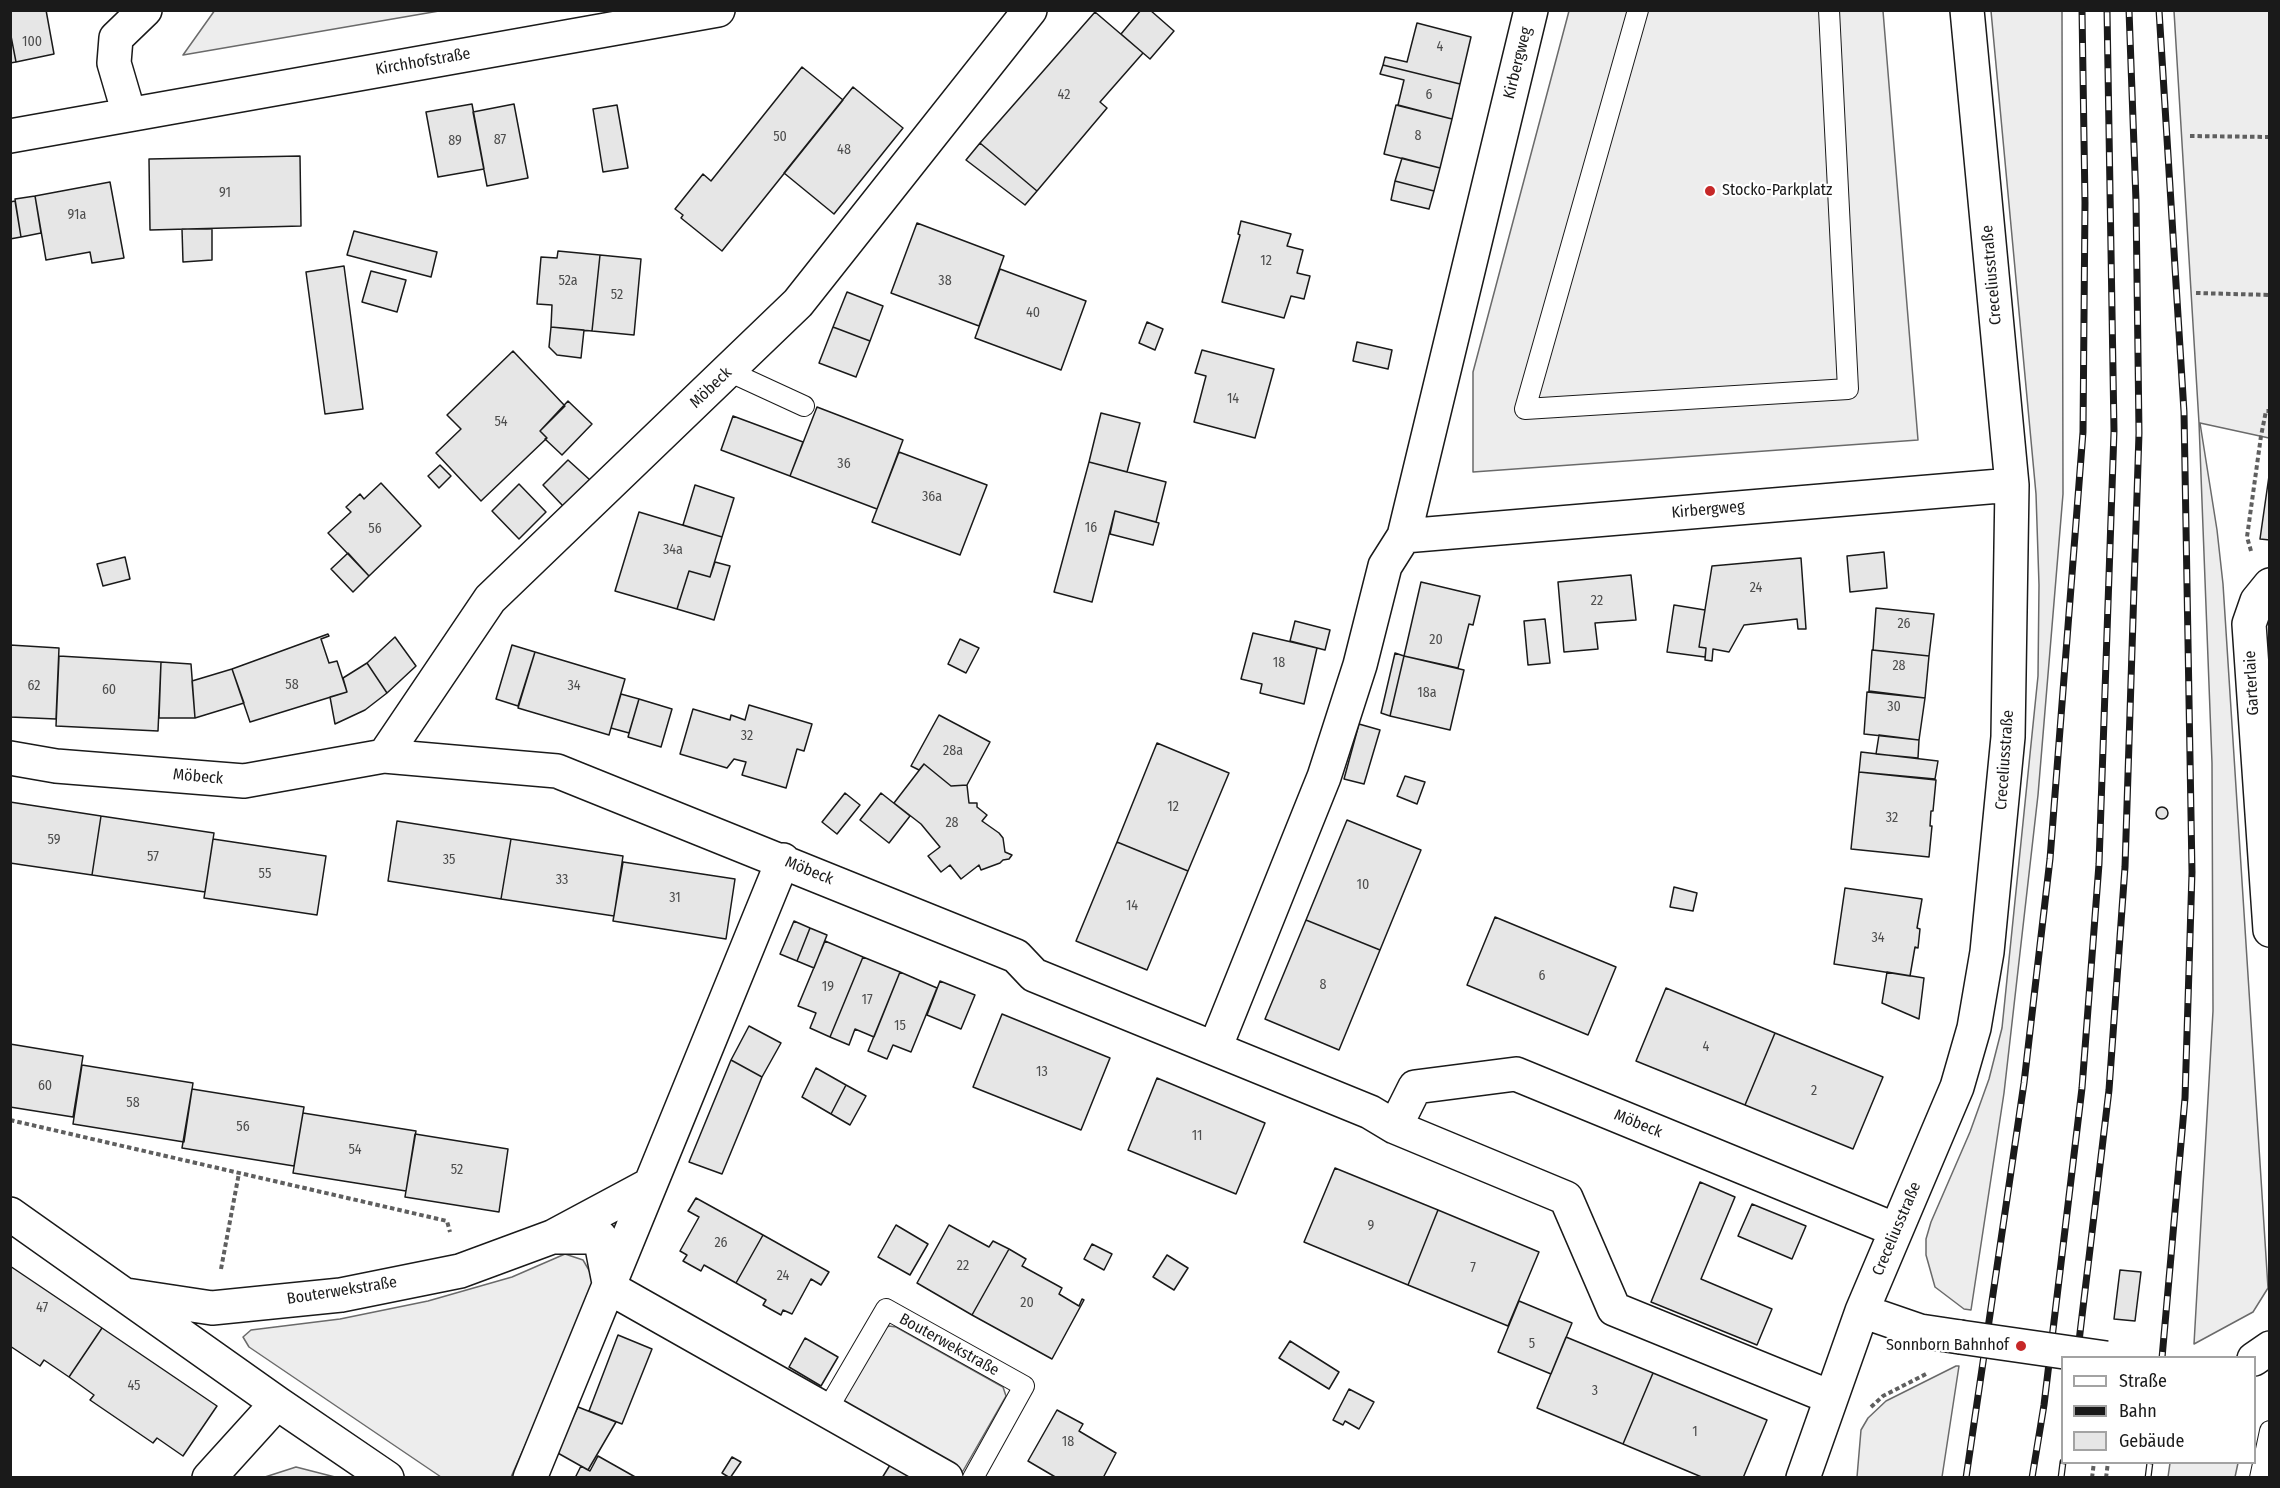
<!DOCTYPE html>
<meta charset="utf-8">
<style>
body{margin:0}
#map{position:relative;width:2280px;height:1488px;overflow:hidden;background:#fff;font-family:"Fira Sans Condensed",sans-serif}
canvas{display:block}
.frame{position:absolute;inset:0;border:12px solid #1a1a1a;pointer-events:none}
.legend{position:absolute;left:2061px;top:1356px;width:195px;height:108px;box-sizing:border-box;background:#fff;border:2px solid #a3a3a3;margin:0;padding:8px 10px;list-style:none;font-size:18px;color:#1a1a1a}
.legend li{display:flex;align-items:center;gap:12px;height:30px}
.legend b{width:30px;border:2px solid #a3a3a3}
</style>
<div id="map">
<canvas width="2280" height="1488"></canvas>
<div class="frame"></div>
<ul class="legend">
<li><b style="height:8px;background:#fff"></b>Straße</li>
<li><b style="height:8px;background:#1a1a1a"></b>Bahn</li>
<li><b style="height:16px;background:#e6e6e6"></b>Gebäude</li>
</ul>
</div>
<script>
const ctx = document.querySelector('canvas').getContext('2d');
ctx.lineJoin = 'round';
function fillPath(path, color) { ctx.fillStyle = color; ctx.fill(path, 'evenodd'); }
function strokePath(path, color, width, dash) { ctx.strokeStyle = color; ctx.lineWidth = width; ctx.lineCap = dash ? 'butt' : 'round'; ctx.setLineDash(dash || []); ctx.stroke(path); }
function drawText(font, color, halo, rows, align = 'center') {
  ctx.font = font + ' "Fira Sans Condensed",sans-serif'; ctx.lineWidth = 4.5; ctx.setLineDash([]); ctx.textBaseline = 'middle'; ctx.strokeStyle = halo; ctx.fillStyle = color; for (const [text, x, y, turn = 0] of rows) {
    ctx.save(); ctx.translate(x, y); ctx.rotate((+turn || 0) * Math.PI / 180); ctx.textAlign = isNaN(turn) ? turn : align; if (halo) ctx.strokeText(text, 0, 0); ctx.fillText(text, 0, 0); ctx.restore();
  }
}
const built = new Path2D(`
 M 215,10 L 439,10 L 439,11 L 183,55 Z
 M 1569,11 L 1883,11 L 1918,440 L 1473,472 L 1473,372 Z
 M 1991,11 L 2062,11 L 2063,494 L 2038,795 L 2004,1093 L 1971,1310 L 1964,1309 L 1935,1287 L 1926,1255 L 1926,1239 L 1931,1222 L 1970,1132 L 1989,1079 L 2002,1028 L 2038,676 L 2039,585 L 2036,494 Z
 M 2174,11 L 2270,11 L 2269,438 L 2200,423 L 2217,530 L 2223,584 L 2268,1288 L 2253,1312 L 2194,1344 L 2213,1011 L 2212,763 L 2199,423 Z
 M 565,1254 L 583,1260 L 593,1277 L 591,1298 L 511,1477 L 441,1477 L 249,1347 L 243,1337 L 251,1330 L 340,1319 L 428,1301 L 512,1277 Z
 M 889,1326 L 896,1327 L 1003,1387 L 1006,1396 L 963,1471 L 956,1472 L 842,1405 L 845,1396 L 881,1330 Z
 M 1956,1366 L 1959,1366 L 1942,1477 L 1857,1477 L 1861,1430 L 1868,1418 L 1886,1401 Z
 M 2170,1463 L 2170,1462 L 2238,1463 L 2235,1477 L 2168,1477 Z
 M 296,1467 L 335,1477 L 265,1477 Z`);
fillPath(built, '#ededed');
strokePath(built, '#6a6a6a', 1.5);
const building = new Path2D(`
 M 10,10 L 46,10 L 54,54 L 16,62 L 10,31 Z
 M 1141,10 L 1150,10 L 1174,31 L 1150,59 L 1121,34 Z
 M 1095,12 L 1143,53 L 1100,102 L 1107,108 L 1037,191 L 980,143 Z
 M 1417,23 L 1471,37 L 1460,84 L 1383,65 L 1385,57 L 1407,62 Z
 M 10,31 L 16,62 L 10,63 Z
 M 1383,65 L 1460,84 L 1452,119 L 1398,105 L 1404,80 L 1380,74 Z
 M 802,67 L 843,100 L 722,251 L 681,218 L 683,215 L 675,209 L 703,174 L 711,181 Z
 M 853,87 L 903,128 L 834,214 L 784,173 Z
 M 472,104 L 484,169 L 438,177 L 426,112 Z
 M 514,104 L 528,178 L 487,186 L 473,112 Z
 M 617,105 L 628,168 L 603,172 L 593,109 Z
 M 1396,105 L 1452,119 L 1440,168 L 1384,154 Z
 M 980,143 L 1037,191 L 1025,205 L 966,160 Z
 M 300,156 L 301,226 L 150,230 L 149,159 Z
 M 1402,158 L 1440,168 L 1434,191 L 1395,181 Z
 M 1395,181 L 1434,191 L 1429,209 L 1391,200 Z
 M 110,182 L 124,258 L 92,263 L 90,252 L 46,260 L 35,196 Z
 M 35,196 L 41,233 L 21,237 L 15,199 Z
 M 15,201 L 21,237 L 10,239 L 10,202 Z
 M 1241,221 L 1291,234 L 1287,246 L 1303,250 L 1297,273 L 1310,276 L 1304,299 L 1291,296 L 1284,318 L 1222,302 L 1240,235 L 1238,234 Z
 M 917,223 L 1004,256 L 979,326 L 891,293 Z
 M 182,229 L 212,229 L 212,260 L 183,262 Z
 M 354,231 L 437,252 L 431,277 L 347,255 Z
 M 558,251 L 600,255 L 592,331 L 551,327 L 552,305 L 537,304 L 541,257 L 557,258 Z
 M 600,255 L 641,259 L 634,335 L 592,331 Z
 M 344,266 L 363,409 L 325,414 L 306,272 Z
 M 1000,269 L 1086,301 L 1061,370 L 975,338 Z
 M 371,271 L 406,280 L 397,312 L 362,302 Z
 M 847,292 L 883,306 L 870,341 L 833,327 Z
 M 1147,322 L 1163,329 L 1155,350 L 1139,343 Z
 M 551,327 L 584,330 L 581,358 L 557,355 L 549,347 Z
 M 833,327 L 870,341 L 856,377 L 819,363 Z
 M 1357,342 L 1392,350 L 1388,369 L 1353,361 Z
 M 1202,350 L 1274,369 L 1255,438 L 1194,422 L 1206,376 L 1195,373 Z
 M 513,351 L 565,406 L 540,431 L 547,438 L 481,501 L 436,453 L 461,429 L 447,415 Z
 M 568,401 L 592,424 L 562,455 L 545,439 L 547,438 L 540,431 Z
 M 817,407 L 903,440 L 877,509 L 790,476 Z
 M 1101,413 L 1140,423 L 1127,472 L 1089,462 Z
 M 733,416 L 803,442 L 790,476 L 721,450 Z
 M 899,452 L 987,485 L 960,555 L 872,522 Z
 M 568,460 L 590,480 L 563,506 L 543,485 Z
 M 1089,462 L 1166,482 L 1156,522 L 1115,511 L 1092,602 L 1054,592 Z
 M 440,465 L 451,476 L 439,488 L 428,476 Z
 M 2269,476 L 2270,476 L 2270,540 L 2260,539 Z
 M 381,483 L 421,526 L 369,576 L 328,533 L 351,512 L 346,507 L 360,494 L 364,499 Z
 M 519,484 L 546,512 L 519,539 L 492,511 Z
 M 695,485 L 734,498 L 722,537 L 683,525 Z
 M 1115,511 L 1159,523 L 1153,545 L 1110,534 Z
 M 639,512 L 722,537 L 710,577 L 689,571 L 677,609 L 615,591 Z
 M 1884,552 L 1887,588 L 1850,592 L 1847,556 Z
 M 348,553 L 369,576 L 353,592 L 331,569 Z
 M 125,557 L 130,579 L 103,586 L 97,564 Z
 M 1801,558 L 1806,629 L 1798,629 L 1797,619 L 1744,625 L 1729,652 L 1713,649 L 1712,661 L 1705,660 L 1706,648 L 1699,647 L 1712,566 Z
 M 715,562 L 730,566 L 714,620 L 677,609 L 689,571 L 710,577 Z
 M 1631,575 L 1636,620 L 1595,623 L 1598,649 L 1564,652 L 1558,582 Z
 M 1421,582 L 1480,596 L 1473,625 L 1469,624 L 1458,668 L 1404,656 Z
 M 1674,605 L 1705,610 L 1699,647 L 1706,648 L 1705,657 L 1667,652 Z
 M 1876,608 L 1934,614 L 1929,656 L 1873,650 Z
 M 1545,619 L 1550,663 L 1528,665 L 1524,621 Z
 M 1295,621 L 1330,630 L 1325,650 L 1290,641 Z
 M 1253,633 L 1317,648 L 1304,704 L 1260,693 L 1262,684 L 1241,679 Z
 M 328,634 L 329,636 L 321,639 L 329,663 L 337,661 L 347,692 L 250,722 L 232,669 Z
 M 395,637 L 416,666 L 387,693 L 367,663 Z
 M 960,639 L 979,648 L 966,673 L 948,664 Z
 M 10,645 L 59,648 L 56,719 L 10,717 Z
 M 512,645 L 535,652 L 518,706 L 496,699 Z
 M 1872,650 L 1929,656 L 1925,698 L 1869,691 Z
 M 535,652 L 625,679 L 609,735 L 518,708 Z
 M 1395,653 L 1404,656 L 1390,716 L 1381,713 Z
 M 59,656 L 161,662 L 158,731 L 56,726 Z
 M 1404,656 L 1464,670 L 1450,730 L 1390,716 Z
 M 161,662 L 191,664 L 195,718 L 159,718 Z
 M 367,663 L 387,693 L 365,710 L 335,724 L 330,697 L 347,692 L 343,678 Z
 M 232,669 L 244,703 L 195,718 L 192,681 Z
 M 1867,692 L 1925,698 L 1919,740 L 1864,734 Z
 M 621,694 L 639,699 L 629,733 L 611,728 Z
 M 639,699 L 672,709 L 661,747 L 628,737 Z
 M 749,705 L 812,724 L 804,751 L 797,749 L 786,788 L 742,775 L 746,762 L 734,759 L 727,768 L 680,754 L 693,709 L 730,720 L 731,715 L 745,720 Z
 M 939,715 L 990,742 L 967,785 L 951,786 L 924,764 L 919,770 L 911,766 Z
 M 1359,724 L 1380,730 L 1364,784 L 1344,779 Z
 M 1879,735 L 1919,740 L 1918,758 L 1876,754 Z
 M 1157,743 L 1229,773 L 1188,871 L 1117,842 Z
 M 1861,752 L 1938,761 L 1935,779 L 1859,772 Z
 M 924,764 L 951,786 L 967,785 L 969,803 L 977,803 L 977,807 L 987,815 L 982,821 L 999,833 L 1003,838 L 1005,852 L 1012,855 L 1009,859 L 1003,860 L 1000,863 L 981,870 L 979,865 L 961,879 L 950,865 L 941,872 L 928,856 L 940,847 L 921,824 L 894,803 Z
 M 1859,772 L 1936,780 L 1933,811 L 1931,811 L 1930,826 L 1932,826 L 1929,857 L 1851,849 Z
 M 1405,776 L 1425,782 L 1417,804 L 1397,796 Z
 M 845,793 L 860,805 L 837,834 L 822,822 Z
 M 881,793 L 910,816 L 889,843 L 860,820 Z
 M 10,802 L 101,816 L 92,875 L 10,863 Z
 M2156 813a6 6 0 1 1 12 0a6 6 0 1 1-12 0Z
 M 101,816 L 214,833 L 205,892 L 92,875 Z
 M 1347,820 L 1421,850 L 1380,950 L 1306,920 Z
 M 397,821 L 511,839 L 501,899 L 388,881 Z
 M 213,839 L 326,856 L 317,915 L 204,898 Z
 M 511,839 L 623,856 L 614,916 L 501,899 Z
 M 1117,842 L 1188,871 L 1147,970 L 1076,941 Z
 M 623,862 L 735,879 L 726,939 L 613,921 Z
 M 1674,887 L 1697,893 L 1693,911 L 1670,907 Z
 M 1845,888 L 1922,899 L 1917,928 L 1920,929 L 1918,948 L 1915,947 L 1910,976 L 1834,964 Z
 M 1495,917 L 1616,967 L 1588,1035 L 1467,985 Z
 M 1306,920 L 1380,950 L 1339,1050 L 1265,1019 Z
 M 794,921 L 810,928 L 797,961 L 780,954 Z
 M 810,928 L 827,935 L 814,968 L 797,961 Z
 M 825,941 L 863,957 L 830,1037 L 810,1028 L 816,1013 L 798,1006 Z
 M 863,957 L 900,972 L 874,1037 L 855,1029 L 849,1045 L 830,1037 Z
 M 900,972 L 937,988 L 911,1052 L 893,1045 L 887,1059 L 868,1051 Z
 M 1887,972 L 1924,978 L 1919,1019 L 1882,1003 Z
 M 940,981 L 975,995 L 961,1029 L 927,1015 Z
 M 1666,988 L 1775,1033 L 1745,1105 L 1636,1061 Z
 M 1002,1014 L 1110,1058 L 1081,1130 L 973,1087 Z
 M 749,1026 L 781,1043 L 762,1077 L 731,1060 Z
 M 1775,1033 L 1883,1077 L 1853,1149 L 1745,1105 Z
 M 10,1044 L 83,1056 L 73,1117 L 10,1107 Z
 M 731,1060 L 762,1077 L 722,1174 L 689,1162 Z
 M 82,1065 L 193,1083 L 184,1142 L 73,1124 Z
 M 816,1068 L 846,1085 L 831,1114 L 802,1097 Z
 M 1157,1078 L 1265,1123 L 1236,1194 L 1128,1150 Z
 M 846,1085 L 866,1096 L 850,1125 L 831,1114 Z
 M 192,1089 L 304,1107 L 294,1166 L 182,1148 Z
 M 303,1113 L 416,1131 L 406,1191 L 293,1173 Z
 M 415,1134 L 508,1149 L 499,1212 L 405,1197 Z
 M 1335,1168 L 1438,1210 L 1408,1285 L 1304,1242 Z
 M 1700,1182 L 1735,1197 L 1701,1279 L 1772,1309 L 1757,1345 L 1651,1302 Z
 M 696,1198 L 763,1235 L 736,1283 L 704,1265 L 701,1271 L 683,1261 L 687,1255 L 680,1251 L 699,1217 L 688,1211 Z
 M 1752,1204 L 1806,1226 L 1792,1259 L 1738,1236 Z
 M 1438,1210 L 1539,1252 L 1508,1326 L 1408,1285 Z
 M 896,1225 L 928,1244 L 910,1275 L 878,1257 Z
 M 949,1225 L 989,1247 L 993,1241 L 1009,1249 L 972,1315 L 917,1283 Z
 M 763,1235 L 829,1272 L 821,1285 L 811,1279 L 792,1314 L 783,1310 L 781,1315 L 763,1305 L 766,1300 L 736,1283 Z
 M 1092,1244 L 1112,1254 L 1104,1270 L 1084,1259 Z
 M 1009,1249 L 1026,1259 L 1022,1266 L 1062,1288 L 1059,1294 L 1079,1306 L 1082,1299 L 1084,1300 L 1052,1359 L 972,1315 Z
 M 1167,1255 L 1188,1268 L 1174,1290 L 1153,1277 Z
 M 10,1266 L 102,1328 L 69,1377 L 44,1360 L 40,1366 L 10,1346 Z
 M 2120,1270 L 2141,1272 L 2135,1321 L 2114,1319 Z
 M 1519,1301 L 1572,1323 L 1551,1374 L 1498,1352 Z
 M 102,1328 L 217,1406 L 183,1456 L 157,1438 L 153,1443 L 90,1400 L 94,1395 L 69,1377 Z
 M 618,1335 L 652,1349 L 622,1424 L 589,1411 Z
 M 1566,1337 L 1653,1373 L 1623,1444 L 1537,1408 Z
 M 805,1338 L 838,1357 L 821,1386 L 789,1367 Z
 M 1290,1341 L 1339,1372 L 1329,1389 L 1279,1358 Z
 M 1653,1373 L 1767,1420 L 1743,1478 L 1704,1478 L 1623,1444 Z
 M 1349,1389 L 1374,1402 L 1359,1429 L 1345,1421 L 1343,1425 L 1333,1420 Z
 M 578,1407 L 616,1422 L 588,1470 L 556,1452 Z
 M 1057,1410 L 1083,1424 L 1079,1431 L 1116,1453 L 1103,1478 L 1057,1478 L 1028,1461 Z
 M 598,1456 L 637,1478 L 575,1478 L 581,1466 L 590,1471 Z
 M 732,1457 L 741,1462 L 730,1478 L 722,1473 Z
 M 890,1465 L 912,1478 L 882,1478 Z`);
fillPath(building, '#e6e6e6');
strokePath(building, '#1a1a1a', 1.5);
const lane = new Path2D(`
 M 1638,10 L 1525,409 L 1848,389 L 1829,10
 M 728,371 L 804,406
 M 827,1410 L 886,1309 L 1024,1386 L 973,1478
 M 2260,1478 L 2270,1431`);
const street = new Path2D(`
 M 129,114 L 114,63 L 116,38 L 145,10
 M 10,136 L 718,10
 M 1404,536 L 2012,485
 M 2270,585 L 2257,601 L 2249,624 L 2270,930
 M 384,756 L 490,599 L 798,303 L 1030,10
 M 10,758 L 56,766 L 244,781 L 384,756 L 557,771 L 1016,956 L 1034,975 L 1370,1112 L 1395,1127 L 1566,1198 L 1614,1309 L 1830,1397
 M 1215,1048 L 1324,777 L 1360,665 L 1385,566 L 1404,536 L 1531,10
 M 1395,1127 L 1415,1087 L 1516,1074 L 1896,1230
 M 10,1214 L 277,1403 L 387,1478
 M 554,1237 L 600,1237 L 610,1288 L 946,1478
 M 126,1295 L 212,1308 L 341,1295 L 460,1271 L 552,1237 L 649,1185
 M 1862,1311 L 1920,1331 L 1960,1337
 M 2254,1359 L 2270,1348
 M 209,1478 L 277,1403
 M 530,1478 C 616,1272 698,1066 783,860
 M 1803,1478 L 1862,1311 L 1957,1087 L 1974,1028 L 1987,952 L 2008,737 L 2012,485 L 1967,10`);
strokePath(lane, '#1a1a1a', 22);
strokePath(street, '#1a1a1a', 36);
strokePath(new Path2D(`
 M 2190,136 L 2270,137
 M 2196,293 L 2270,295
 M 2251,551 L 2247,537 L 2261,436 L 2266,411 L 2270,411
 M 10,1120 L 447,1221 L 450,1232
 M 221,1269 L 239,1173
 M 1871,1407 L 1883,1396 L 1928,1373
 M 2092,1478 L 2094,1462
 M 2106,1478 L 2108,1462`), '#5f5f5f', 4, [4.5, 3]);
strokePath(lane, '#fff', 20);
strokePath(street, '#fff', 33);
const rail = new Path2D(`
 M 2159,10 L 2184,412 L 2192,872 L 2185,1098 L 2162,1358
 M 2077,1358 L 2109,1090 L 2125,867 L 2139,433 L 2136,201 L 2129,10
 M 1966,1478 L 2024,1083 L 2050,859 L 2083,432 L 2085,203 L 2082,10
 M 2032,1478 L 2044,1405 L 2082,1088 L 2099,864 L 2114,431 L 2107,10
 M 2061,1478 L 2063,1462
 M 2148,1478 L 2150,1462`);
strokePath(rail, '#1a1a1a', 7);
strokePath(rail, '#fff', 4.5, [14]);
const streetBridge = new Path2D(`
 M 1960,1337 L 2106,1358`);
strokePath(streetBridge, '#1a1a1a', 36, []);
strokePath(streetBridge, '#fff', 33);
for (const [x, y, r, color] of [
 [1710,191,6,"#c62828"],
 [2021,1346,6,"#c62828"]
]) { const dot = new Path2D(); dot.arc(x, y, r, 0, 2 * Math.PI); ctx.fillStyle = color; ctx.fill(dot); strokePath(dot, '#fff', 2); }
drawText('14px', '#4d4d4d', null, [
 ["100",32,42],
 ["4",1440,47],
 ["42",1064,95],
 ["6",1429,95],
 ["8",1418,136],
 ["50",780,137],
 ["87",500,140],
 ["89",455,141],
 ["48",844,150],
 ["91",225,193],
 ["91a",77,215],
 ["12",1266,261],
 ["52a",568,281],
 ["38",945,281],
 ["52",617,295],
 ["40",1033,313],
 ["14",1233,399],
 ["54",501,422],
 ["36",844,464],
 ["36a",932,497],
 ["16",1091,528],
 ["56",375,529],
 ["34a",673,550],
 ["24",1756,588],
 ["22",1597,601],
 ["26",1904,624],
 ["20",1436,640],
 ["18",1279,663],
 ["28",1899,666],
 ["58",292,685],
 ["62",34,686],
 ["34",574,686],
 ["60",109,690],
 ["18a",1427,693],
 ["30",1894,707],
 ["32",747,736],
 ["28a",953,751],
 ["12",1173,807],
 ["32",1892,818],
 ["28",952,823],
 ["59",54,840],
 ["57",153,857],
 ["35",449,860],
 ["55",265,874],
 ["33",562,880],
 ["10",1363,885],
 ["31",675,898],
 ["14",1132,906],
 ["34",1878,938],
 ["6",1542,976],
 ["8",1323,985],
 ["19",828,987],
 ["17",867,1000],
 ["15",900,1026],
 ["4",1706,1047],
 ["13",1042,1072],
 ["60",45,1086],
 ["2",1814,1091],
 ["58",133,1103],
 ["56",243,1127],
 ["11",1197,1136],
 ["54",355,1150],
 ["52",457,1170],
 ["9",1371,1226],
 ["26",721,1243],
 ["22",963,1266],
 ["7",1473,1268],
 ["24",783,1276],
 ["20",1027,1303],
 ["47",42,1308],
 ["5",1532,1344],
 ["45",134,1386],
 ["3",1595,1391],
 ["1",1695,1432],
 ["18",1068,1442]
]);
drawText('16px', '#1a1a1a', '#fff', [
 ["Kirchhofstraße",423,62,-10],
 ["Kirbergweg",1518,63,-76],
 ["Creceliusstraße",1992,275,-95],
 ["Möbeck",711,388,-44],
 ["Kirbergweg",1708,510,-5],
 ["Garterlaie",2252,683,-93],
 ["Creceliusstraße",2005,760,-86],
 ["Möbeck",198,777,5],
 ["Möbeck",809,871,22],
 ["Möbeck",1638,1124,22],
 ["Creceliusstraße",1897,1229,-67],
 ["Bouterwekstraße",342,1291,-9],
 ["Bouterwekstraße",949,1345,29]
]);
drawText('16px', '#1a1a1a', '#fff', [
 ["Stocko-Parkplatz",1722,191],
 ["Sonnborn Bahnhof",2009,1346,"right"]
], 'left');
</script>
